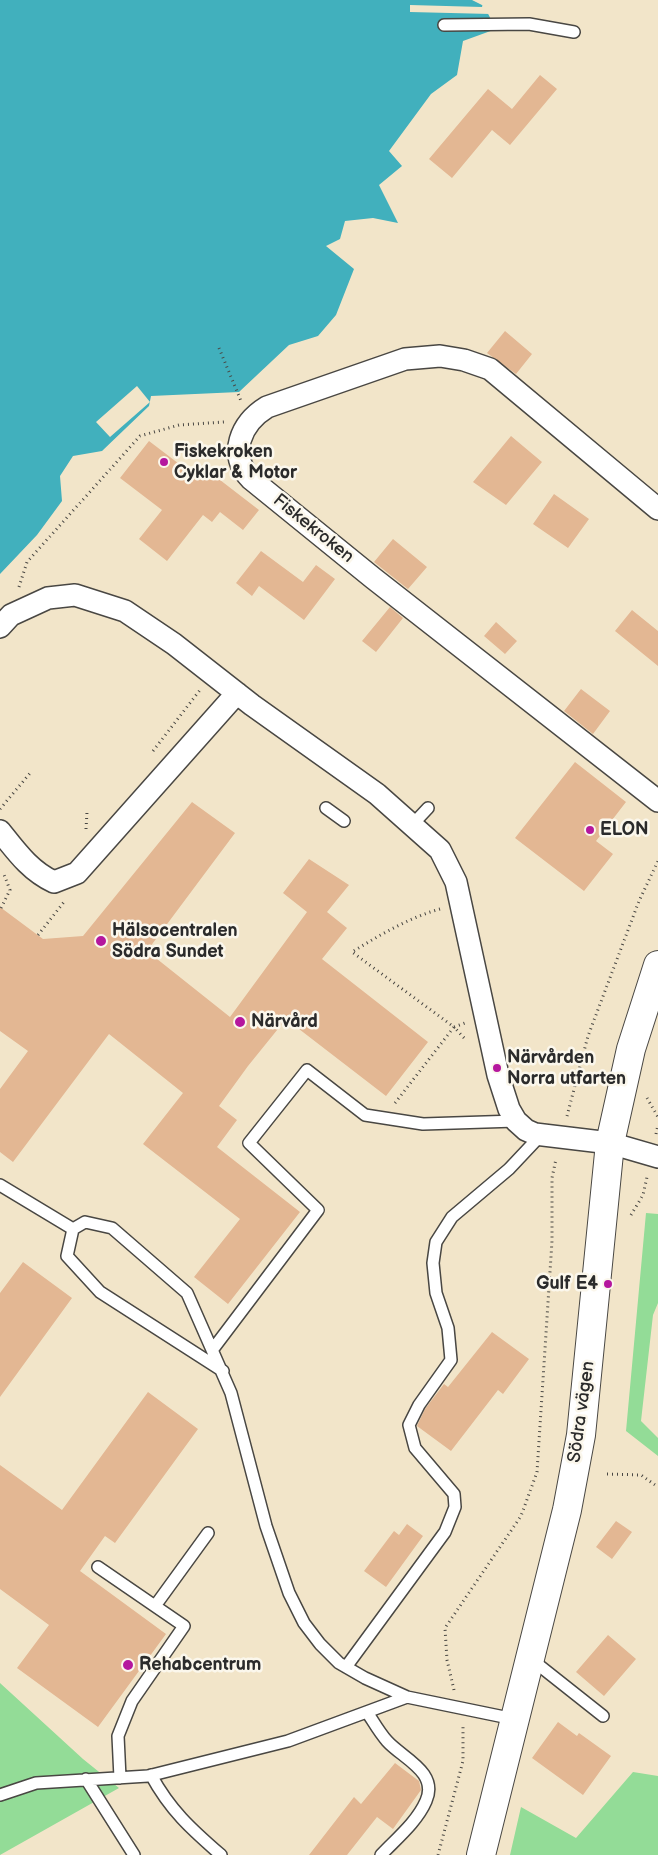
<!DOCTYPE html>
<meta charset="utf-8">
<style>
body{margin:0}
canvas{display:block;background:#f2e5c9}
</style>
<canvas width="658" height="1855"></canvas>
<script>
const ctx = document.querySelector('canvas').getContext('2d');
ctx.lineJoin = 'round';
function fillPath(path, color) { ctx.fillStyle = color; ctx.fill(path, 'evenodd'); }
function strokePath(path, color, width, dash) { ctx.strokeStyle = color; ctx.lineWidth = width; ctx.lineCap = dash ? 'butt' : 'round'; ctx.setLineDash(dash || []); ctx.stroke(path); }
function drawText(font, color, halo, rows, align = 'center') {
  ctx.font = font + ' "Balsamiq Sans",sans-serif'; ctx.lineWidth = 5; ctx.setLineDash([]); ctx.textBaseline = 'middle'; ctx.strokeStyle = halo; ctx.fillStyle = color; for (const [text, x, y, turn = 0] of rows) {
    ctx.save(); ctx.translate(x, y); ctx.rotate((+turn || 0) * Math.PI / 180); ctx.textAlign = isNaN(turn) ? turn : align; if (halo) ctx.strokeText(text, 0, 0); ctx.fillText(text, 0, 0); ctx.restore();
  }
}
fillPath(new Path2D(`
 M 646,1213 L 658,1214 L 658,1303 L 653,1315 L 641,1421 L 658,1438 L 658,1456 L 626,1431 Z
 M 0,1683 L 83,1759 L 119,1788 L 0,1855 Z
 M 633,1772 L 658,1776 L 658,1855 L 510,1855 L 521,1807 L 576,1838 Z`), '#93dc97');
fillPath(new Path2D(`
 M 0,0 L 472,0 L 484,6 L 496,29 L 463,41 L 457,75 L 431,94 L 389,151 L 402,166 L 379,185 L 398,223 L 373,218 L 345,221 L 340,239 L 326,246 L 354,269 L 336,315 L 318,336 L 289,345 L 239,392 L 151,396 L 149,406 L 102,451 L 73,456 L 60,476 L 62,501 L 37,535 L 0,574 Z`), '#41b0bd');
fillPath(new Path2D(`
 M 483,3 L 491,14 L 410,12 L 410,5 L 482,7 Z
 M 137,386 L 150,402 L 110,437 L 96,422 Z`), '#f2e5c9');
fillPath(new Path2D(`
 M 540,75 L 557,89 L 510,145 L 492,130 L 452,178 L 429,159 L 488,89 L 512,109 Z
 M 505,331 L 532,354 L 516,374 L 487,353 Z
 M 511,436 L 542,462 L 506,505 L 473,482 Z
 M 149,441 L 191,473 L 198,463 L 259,510 L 243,530 L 220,512 L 212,522 L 203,515 L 167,561 L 139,539 L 162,510 L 120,478 Z
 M 554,494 L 589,519 L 568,548 L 533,524 Z
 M 393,539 L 427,567 L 408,589 L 374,562 Z
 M 261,551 L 303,582 L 316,565 L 335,579 L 304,620 L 259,586 L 252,596 L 236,583 Z
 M 390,607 L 403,618 L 376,652 L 362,641 Z
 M 632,610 L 658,631 L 658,666 L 615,631 Z
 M 496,622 L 517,641 L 505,654 L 484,636 Z
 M 581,689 L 610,711 L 593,734 L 564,711 Z
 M 575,762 L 626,802 L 596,841 L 613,854 L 584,891 L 515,838 Z
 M 192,802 L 235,833 L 147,951 L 230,1017 L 307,912 L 283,893 L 309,859 L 349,885 L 327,912 L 347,928 L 322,959 L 428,1042 L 386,1096 L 286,1019 L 248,1066 L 219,1106 L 237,1120 L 217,1147 L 300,1212 L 228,1304 L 194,1277 L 240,1219 L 143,1144 L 183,1093 L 109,1034 L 13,1162 L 0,1152 L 0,1089 L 28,1051 L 0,1031 L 0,907 L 43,939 L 83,936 Z
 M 23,1262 L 72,1298 L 0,1397 L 0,1293 Z
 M 492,1332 L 529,1359 L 503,1394 L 498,1390 L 451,1451 L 417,1426 L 425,1409 L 444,1384 L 448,1387 Z
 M 148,1392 L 198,1429 L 115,1543 L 105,1536 L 80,1571 L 166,1634 L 98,1727 L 17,1668 L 49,1625 L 0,1589 L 0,1465 L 62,1510 Z
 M 616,1521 L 632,1532 L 612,1559 L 596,1547 Z
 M 407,1524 L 423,1536 L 386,1587 L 364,1571 L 394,1531 L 399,1535 Z
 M 608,1635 L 636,1659 L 604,1696 L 576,1672 Z
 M 558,1722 L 577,1736 L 579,1733 L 611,1756 L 583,1795 L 532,1758 Z
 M 395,1763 L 419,1781 L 421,1790 L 393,1829 L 377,1817 L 347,1855 L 309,1855 L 354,1797 L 361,1804 Z`), '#e3b793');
const service = new Path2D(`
 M 444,25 L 529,24 L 574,32
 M 326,808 L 344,821
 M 413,824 L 428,808
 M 0,1185 L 73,1229
 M 213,1349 L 318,1210 L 249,1143 L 307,1070 L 365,1115 L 423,1124 L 516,1121
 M 223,1371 L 100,1292 L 67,1256 L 73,1229 L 85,1222 L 112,1228 L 187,1293 L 231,1393 L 266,1526 L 289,1593 L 304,1623 L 320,1644 L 339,1663 L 365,1678 L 407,1697 L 514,1719
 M 98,1567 L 184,1626 L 132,1701 L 118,1736 L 120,1778
 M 155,1606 L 208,1533
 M 531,1659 L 603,1716
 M 346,1667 L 445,1532 L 455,1507 L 454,1494 L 415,1448 L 409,1425 L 419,1405 L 451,1360 L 448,1328 L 436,1293 L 433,1263 L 436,1242 L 452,1217 L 509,1169 L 541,1135
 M 367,1712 C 373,1721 379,1732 387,1741 C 402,1758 439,1772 426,1801 C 417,1822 396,1839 381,1855
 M 151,1775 C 170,1810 191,1829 221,1855
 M 86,1779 L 134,1855
 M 0,1795 L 36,1783 L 148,1776 L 288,1741 L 407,1697`);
const minor = new Path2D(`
 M 658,509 L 490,369 L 464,360 L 440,356 L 405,359 L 267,407 C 241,423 227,455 251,479 L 373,578 L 658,801
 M 0,627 L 11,615 L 48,598 L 75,595 L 125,611 L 174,644 L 252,705 L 377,794 L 440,850 L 456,882 L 498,1075 L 509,1109 L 516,1121 L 526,1130 L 535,1134 L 610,1143 L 658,1157
 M 0,831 C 16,851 30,871 54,882 L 77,873 L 237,693`);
const trunk = new Path2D(`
 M 481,1855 L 567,1510 L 581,1435 L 610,1143 L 631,1049 L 658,965`);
strokePath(service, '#494743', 14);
strokePath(minor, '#494743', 24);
strokePath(trunk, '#494743', 30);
strokePath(new Path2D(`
 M 219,348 L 241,401
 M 19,587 L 27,562 L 140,436 L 179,425 L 224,422
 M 153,751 L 200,690
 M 0,809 L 31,772
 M 86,829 L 87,812
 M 1,908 L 10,890 L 3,872
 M 440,909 C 408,918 380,935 352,952 L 454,1027 L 465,1023
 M 38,935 L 64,902
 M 647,1098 L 658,1117
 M 395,1103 L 454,1027 L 466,1040
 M 567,1116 L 588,1036 L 639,901 L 658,861
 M 656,1134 L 658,1125
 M 631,1215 L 643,1195 L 647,1177
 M 607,1474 L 641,1475 L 658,1487
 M 454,1690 L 447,1660 L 445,1628 L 521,1516 L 537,1472 L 552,1241 L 552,1178 L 556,1159
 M 438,1855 L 463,1761 L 463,1725`), '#494743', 3, [1, 4]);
strokePath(service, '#fff', 11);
strokePath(minor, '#fff', 21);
strokePath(trunk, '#fff', 28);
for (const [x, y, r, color] of [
 [164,462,5,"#b5179e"],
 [590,830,5,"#b5179e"],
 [101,941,6,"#b5179e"],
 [240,1022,6,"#b5179e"],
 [497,1068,5,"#b5179e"],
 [608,1284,5,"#b5179e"],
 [128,1665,6,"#b5179e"]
]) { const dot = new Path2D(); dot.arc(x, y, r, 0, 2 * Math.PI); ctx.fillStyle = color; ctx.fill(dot); strokePath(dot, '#fbf7ec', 2); }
drawText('bold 18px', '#2b2b2b', '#fbf7ec', [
 ["Fiskekroken",174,452],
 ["Cyklar & Motor",174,473],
 ["ELON",600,830],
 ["Hälsocentralen",112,931],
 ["Södra Sundet",112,952],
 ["Närvård",251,1022],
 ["Närvården",507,1058],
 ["Norra utfarten",507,1079],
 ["Gulf E4",598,1284,"right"],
 ["Rehabcentrum",139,1665]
], 'left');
drawText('18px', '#2b2b2b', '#fbf7ec', [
 ["Fiskekroken",313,529,39],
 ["Södra vägen",582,1412,-82]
]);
</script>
